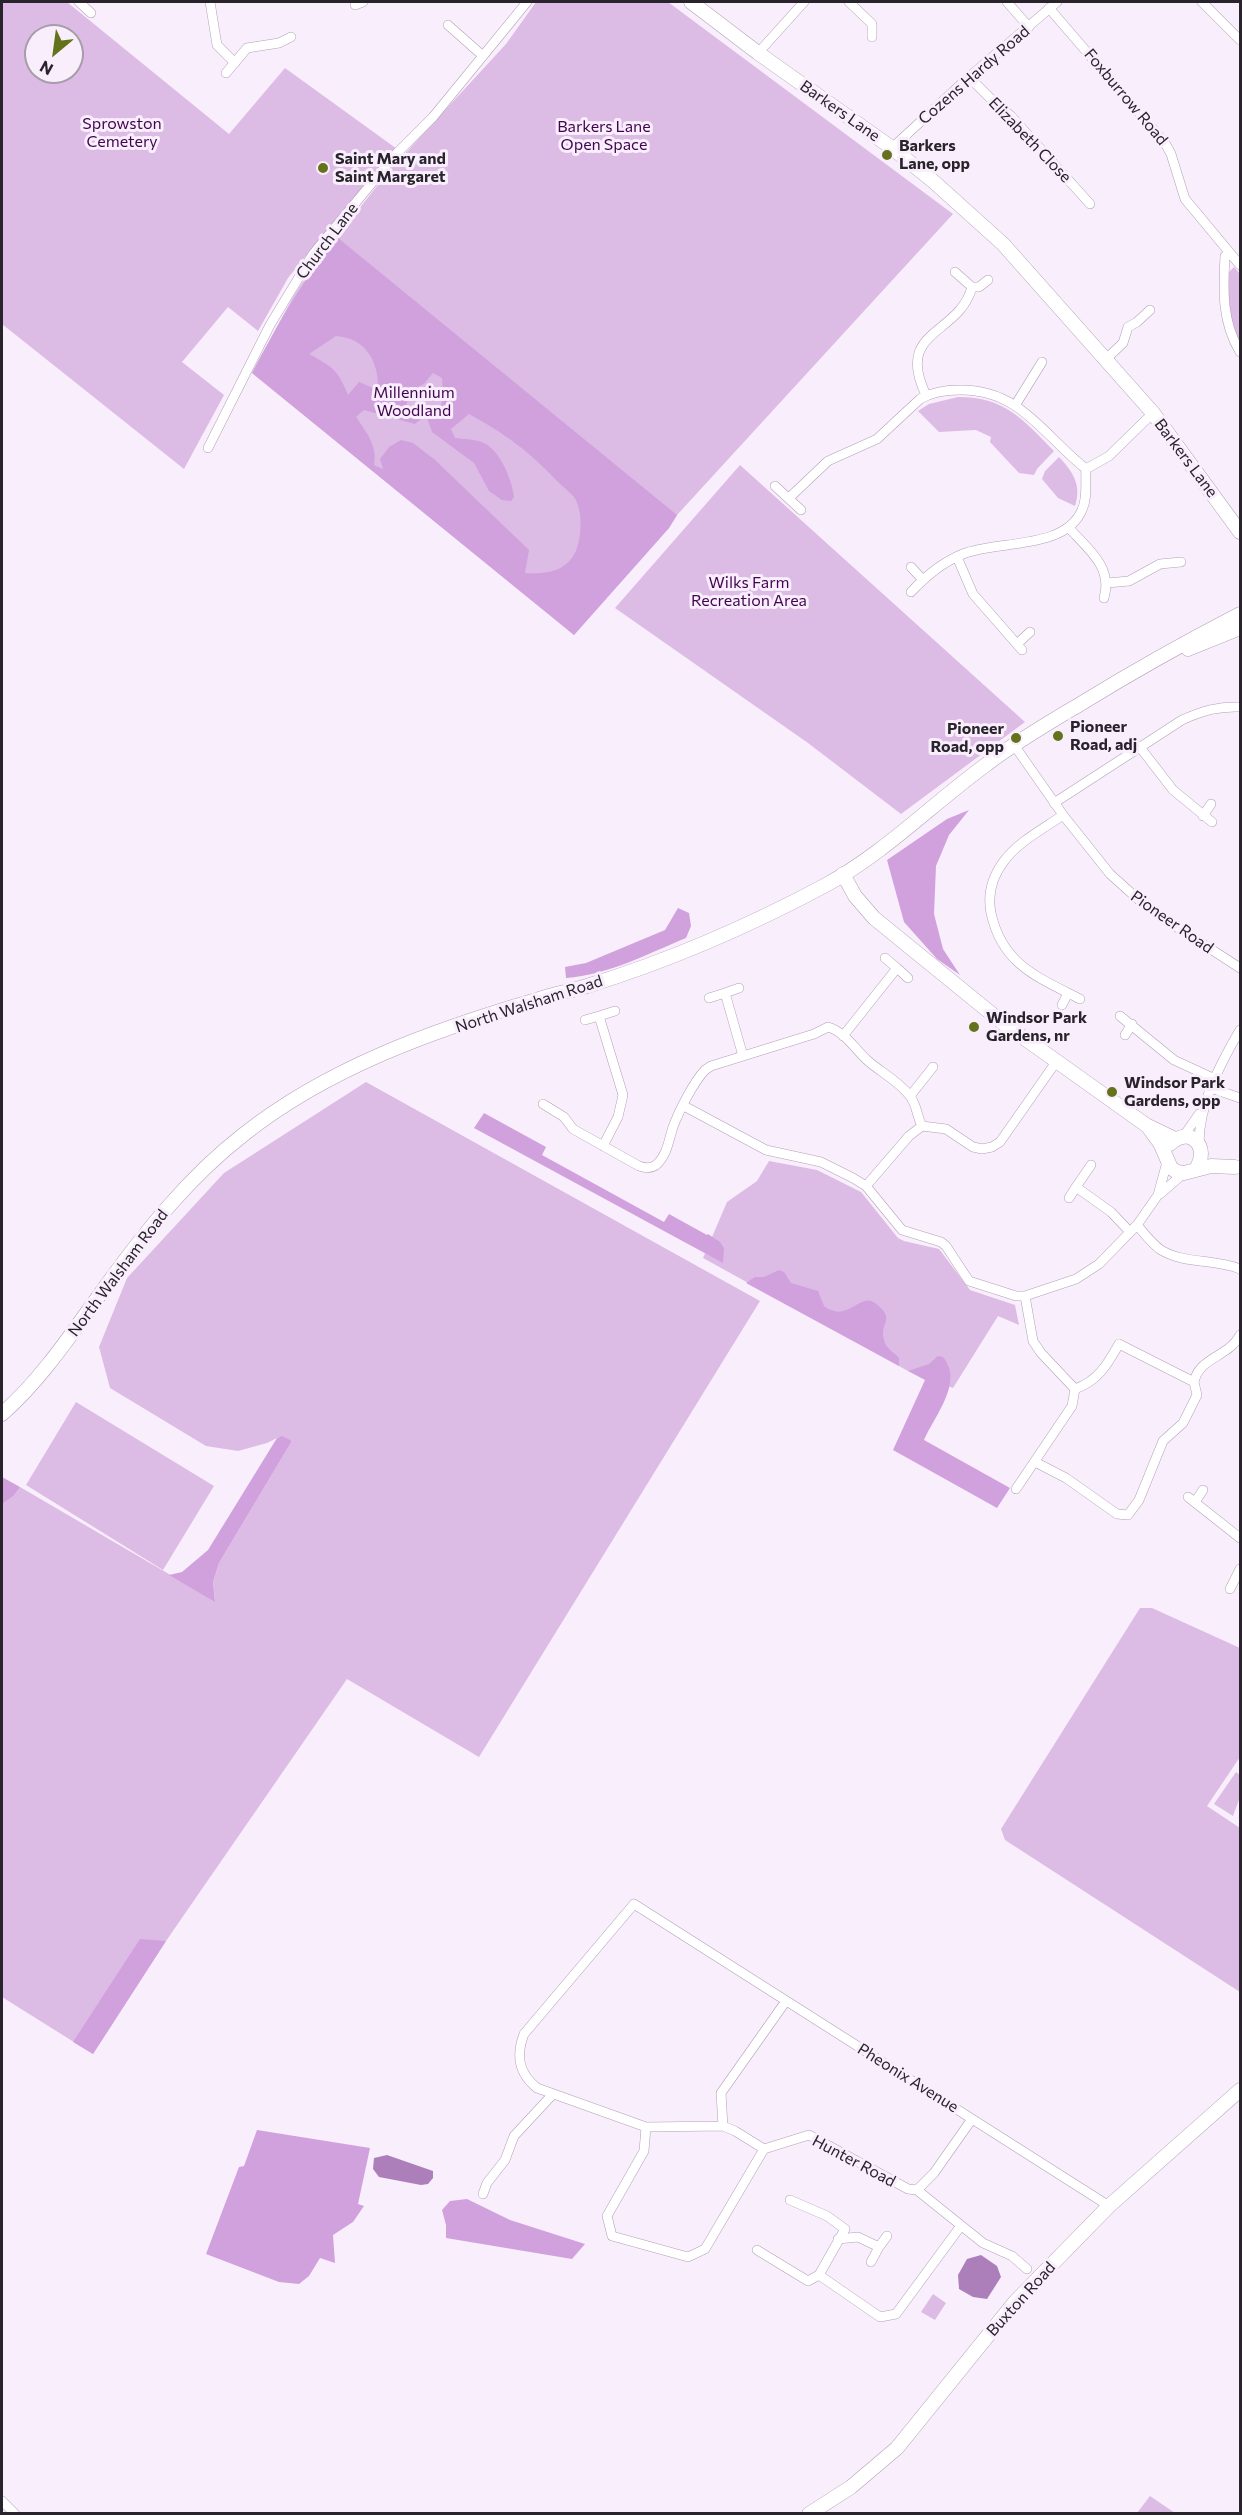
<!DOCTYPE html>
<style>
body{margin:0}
#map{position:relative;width:1242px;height:2515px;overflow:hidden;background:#f9eefc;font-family:Commissioner,sans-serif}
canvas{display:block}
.frame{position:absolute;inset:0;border:3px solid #29232b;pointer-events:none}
.north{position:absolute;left:24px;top:24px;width:60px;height:60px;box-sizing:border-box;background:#f9eefc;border:2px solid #a69da8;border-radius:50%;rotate:209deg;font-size:16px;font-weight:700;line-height:24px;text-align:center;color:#29232b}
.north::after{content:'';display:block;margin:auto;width:21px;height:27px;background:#65721c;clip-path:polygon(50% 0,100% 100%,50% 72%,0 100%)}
</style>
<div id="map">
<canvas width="1242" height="2515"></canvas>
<div class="frame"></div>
<div class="north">N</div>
</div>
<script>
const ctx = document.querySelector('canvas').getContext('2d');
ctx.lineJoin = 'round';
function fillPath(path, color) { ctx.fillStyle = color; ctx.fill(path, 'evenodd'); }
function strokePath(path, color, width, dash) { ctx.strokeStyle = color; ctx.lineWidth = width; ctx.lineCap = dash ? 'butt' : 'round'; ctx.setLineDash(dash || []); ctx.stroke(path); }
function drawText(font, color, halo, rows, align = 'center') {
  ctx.font = font + ' Commissioner,sans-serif'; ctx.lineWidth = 6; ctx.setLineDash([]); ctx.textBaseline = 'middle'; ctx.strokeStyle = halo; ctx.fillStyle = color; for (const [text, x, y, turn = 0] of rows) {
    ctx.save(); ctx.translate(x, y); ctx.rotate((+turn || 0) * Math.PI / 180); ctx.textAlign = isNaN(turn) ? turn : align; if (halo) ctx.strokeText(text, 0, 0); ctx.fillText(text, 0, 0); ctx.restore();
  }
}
fillPath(new Path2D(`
 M 2,2 L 67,2 L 229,134 L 285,68 L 397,149 L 392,151 L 288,278 L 258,331 L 228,307 L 182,362 L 224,395 L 184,469 L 2,324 ZM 36,36 L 72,36 L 72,72 L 36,72 Z
 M 536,2 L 668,2 L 953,214 L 677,515 L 669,528 L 574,635 L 252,373 L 293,297 L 309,272 L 388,172 L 506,44 Z
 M 1234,267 L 1240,274 L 1240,347 L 1228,317 L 1228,273 Z
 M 958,397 C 1006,397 1023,420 1054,451 L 1037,469 L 1034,475 L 1019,473 L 990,442 L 991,437 L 976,430 L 939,432 L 918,411 L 929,404 Z
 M 1059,457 C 1073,472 1082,485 1075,506 L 1058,498 L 1042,479 L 1045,471 Z
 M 740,465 L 1025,722 L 901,814 L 808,743 L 615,608 Z
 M 366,1082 L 760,1301 L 479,1757 L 347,1679 L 166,1941 L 93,2054 L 2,1997 L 2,1496 L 20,1487 L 215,1601 L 213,1582 L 219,1563 L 292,1441 L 279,1437 L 267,1443 L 238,1451 L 206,1446 L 110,1388 L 99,1347 L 127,1278 L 224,1173 Z
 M 769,1161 L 817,1170 L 861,1192 L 898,1238 L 904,1241 L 939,1249 L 970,1290 L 1015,1305 L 1019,1325 L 998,1316 L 953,1388 L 908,1371 L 703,1258 L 727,1202 L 757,1181 Z
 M 76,1402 L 214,1486 L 163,1570 L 26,1485 Z
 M 1140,1608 L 1152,1608 L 1240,1648 L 1240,1757 L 1207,1806 L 1240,1828 L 1240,1992 L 1005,1840 L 1001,1829 Z
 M 1236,1772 L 1240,1775 L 1240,1797 L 1233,1816 L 1214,1804 Z
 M 933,2294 L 946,2303 L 935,2320 L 921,2312 Z
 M 1150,2496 L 1175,2513 L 1137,2513 Z`), '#dcbce5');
fillPath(new Path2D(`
 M 338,238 L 677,515 L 669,528 L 574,635 L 252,373 C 278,324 302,280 338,238 ZM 336,336 C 366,338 379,362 378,390 L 359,382 L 348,395 C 338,370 333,367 309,354 ZM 433,373 L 442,378 L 443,398 L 440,410 L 407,406 L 407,392 L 424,384 ZM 364,410 L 415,424 L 426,415 L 432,432 L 474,463 L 489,491 L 502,500 L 511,501 L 514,497 C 512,480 500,450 484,443 C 476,439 464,439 455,438 L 451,429 L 469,414 C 504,433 530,452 557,481 C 562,486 569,491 574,497 C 583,510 582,536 576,551 C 566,572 547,574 525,573 L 529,550 L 434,459 L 413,443 L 401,440 L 389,447 L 380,459 L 383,469 L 374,465 C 378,446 366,432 356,417 Z
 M 969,810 L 949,835 L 936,866 L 934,914 L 943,949 L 960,975 L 937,959 L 904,922 L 887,860 L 947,819 Z
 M 678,908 L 689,913 L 691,926 L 686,938 C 647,954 608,975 566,978 L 565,967 L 586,963 L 665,930 Z
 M 484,1113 L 546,1147 L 542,1155 L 664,1222 L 669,1214 L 707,1235 L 708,1234 L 720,1242 L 724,1248 L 723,1263 L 474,1128 Z
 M 779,1270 L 784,1272 L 791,1283 L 818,1291 L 824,1306 C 837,1316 846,1311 858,1304 C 865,1300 869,1299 875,1303 C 897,1320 879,1321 884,1340 C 886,1349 894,1352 899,1358 L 899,1366 L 746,1283 L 755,1277 L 764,1277 Z
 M 938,1356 L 943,1357 C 964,1382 935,1415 924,1440 L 1010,1488 L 997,1508 L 893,1450 L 925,1380 L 908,1371 L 929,1364 Z
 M 282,1436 L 292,1441 L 219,1563 L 213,1582 L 215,1602 L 169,1575 L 182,1572 L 208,1550 L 277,1438 Z
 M 2,1477 L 20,1487 L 13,1496 L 3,1503 Z
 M 140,1939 L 166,1941 L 93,2054 L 73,2042 Z
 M 257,2130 L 370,2148 L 358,2204 L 364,2206 L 353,2222 L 333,2235 L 335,2263 L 320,2258 L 309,2276 L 299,2284 L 279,2282 L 206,2254 L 239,2167 L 244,2166 Z
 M 467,2199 L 510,2220 L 585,2244 L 572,2259 L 446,2238 L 446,2225 L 442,2210 L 450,2201 Z`), '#d1a1de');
fillPath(new Path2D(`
 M 387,2155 L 433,2171 L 433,2178 L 428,2184 L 421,2185 L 379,2177 L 373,2169 L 374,2158 Z
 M 981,2255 L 997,2266 L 1001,2277 L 987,2299 L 973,2297 L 959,2289 L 958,2275 L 967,2259 Z`), '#ad7fba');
const street = new Path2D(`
 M 79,2 L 91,13
 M 210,2 L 217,45 L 235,63
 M 849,2 L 872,24 L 872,37
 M 1007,2 L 1029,27
 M 1202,2 L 1240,40
 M 355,5 L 363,2
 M 1049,8 L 1165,143 L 1171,154 L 1185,199 L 1240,265
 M 448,25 L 483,56
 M 758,53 L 804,2
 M 226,73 L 247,48 L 279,43 L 291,37
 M 969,77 L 996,104 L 1011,116 L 1090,204
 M 892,148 L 969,77 L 1057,2
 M 1229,253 L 1225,256 C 1223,291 1222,322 1240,352
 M 955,272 L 972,287
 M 1106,359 L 1123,343 L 1128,327 L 1137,322 L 1150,310
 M 926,395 C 894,329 959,336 972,287 L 979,287 L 988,280
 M 1016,404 L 1042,362
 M 208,448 L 270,325 L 313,254 L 396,154 L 433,117 L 527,2
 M 775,486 L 801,510
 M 789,498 L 828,461 L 877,439 L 920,399 C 932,392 947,390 960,390 C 1020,389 1044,436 1086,469
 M 1069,528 C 1088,549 1113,567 1104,598
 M 957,557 L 973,594 L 1022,650
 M 911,567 L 923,580
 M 1107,583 L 1129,581 L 1160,564 L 1181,562
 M 911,592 C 926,576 942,562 963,554 C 998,540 1065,550 1082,510 C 1088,497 1085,483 1086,469 L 1109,456 L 1153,413
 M 1017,644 L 1030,632
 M 1014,745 L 1063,815 L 1110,874 L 1149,909 L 1240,968
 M 1139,746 L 1173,790 L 1212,822
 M 1054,803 L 1182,720 C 1202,711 1218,706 1240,707
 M 1063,815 C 1043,829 1018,842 1004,861 C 992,877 987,893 991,913 C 1002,964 1037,977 1080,999
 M 1203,816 L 1211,804
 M 897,968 L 908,978
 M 725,993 L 739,988
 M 709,998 L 725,993 L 743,1056
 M 1062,1005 L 1068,993
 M 599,1016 L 615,1011
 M 1120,1016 L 1174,1060 L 1215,1079
 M 585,1020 L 599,1016 L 623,1095 L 618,1117 L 603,1146
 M 1125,1035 L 1132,1024
 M 843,1036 L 897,968 L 885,958
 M 1211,1088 L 1240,1098
 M 910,1096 L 933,1067
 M 543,1104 L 564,1117 L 573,1129 L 639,1166 C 645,1168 650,1169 656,1165 C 667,1156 669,1139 673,1127 C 679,1111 693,1083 705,1070 L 711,1066 L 814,1034 L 828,1027 C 845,1032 854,1048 867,1060 C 880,1072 899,1081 910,1096 C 917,1105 917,1117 922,1126
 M 684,1106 L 766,1150 L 821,1162 L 853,1178 L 866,1186 L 902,1230 L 941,1242 L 946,1246 L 969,1281 L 1016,1296 L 1025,1296 L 1076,1279 L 1099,1264 L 1137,1225 L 1158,1195 L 1167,1162
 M 1183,1137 L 1199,1114
 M 1199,1144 C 1199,1104 1220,1064 1240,1030
 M 1091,1165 L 1076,1187 L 1111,1212 L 1130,1232
 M 866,1186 L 909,1136 L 922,1126 L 946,1129 L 973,1147 L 982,1149 L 992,1147 L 1000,1142 L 1056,1062
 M 1160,1194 L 1184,1173
 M 1069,1198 L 1076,1187
 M 1137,1225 C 1144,1233 1152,1244 1161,1250 C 1184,1264 1216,1259 1240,1269
 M 1194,1382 C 1199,1357 1229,1357 1240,1335
 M 1035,1462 L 1066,1478 L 1117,1514 L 1128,1515 L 1139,1500 L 1163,1441 L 1183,1423 L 1197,1395 L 1194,1382 L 1119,1344 C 1107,1365 1098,1381 1075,1389
 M 1016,1489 L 1072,1406 L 1075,1389 L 1041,1353 L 1033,1341 L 1025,1296
 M 1188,1497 L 1240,1538
 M 1195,1502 L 1203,1490
 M 1230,1589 L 1240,1569
 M 723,2126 L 721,2093 L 786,2001
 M 646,2127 L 644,2151 L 607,2216 L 612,2236 L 688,2257 L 705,2249 L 764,2149
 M 917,2190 L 934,2173 L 972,2119
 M 483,2194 L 487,2183 L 505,2160 L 514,2136 L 553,2094
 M 838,2239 L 858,2237 L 879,2247 L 871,2262
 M 879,2247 L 887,2236
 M 757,2250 L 808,2281 L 819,2275 L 845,2229 L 827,2216 L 790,2200
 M 1027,2269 L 1012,2256 L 983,2243 L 917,2190 L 908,2189 L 809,2135 L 764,2149 L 735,2131 L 723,2126 L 646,2127 L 537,2088 C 518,2073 516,2055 524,2034 L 634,1904 L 1109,2206
 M 819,2275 L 880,2317 L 896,2314 L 960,2227
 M 2,2501 L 15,2514`);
const secondary = new Path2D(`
 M 691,2 L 758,53 L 892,148 L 933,181 L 1003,244 L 1153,413 L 1240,532
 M 1188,649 L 1240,628
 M 843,874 L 855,896 L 874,918 L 1003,1023 L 1146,1125 L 1175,1139
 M 1149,1128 L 1160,1143 L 1171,1168 L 1177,1172 L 1184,1173 L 1211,1166 L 1235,1167
 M 1170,1144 C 1189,1125 1211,1146 1196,1169
 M 2,1414 C 43,1378 74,1330 106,1286 C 146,1231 189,1177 243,1135 C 327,1068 434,1030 536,1000 C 553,994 571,991 587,986 C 668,961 749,926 824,886 C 885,853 932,804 987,764 C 1017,741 1050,722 1082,703 C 1134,671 1186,642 1240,614
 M 809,2514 L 851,2487 L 897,2448 L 1015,2302 L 1109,2206 L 1240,2090`);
strokePath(street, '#b1a0b6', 10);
strokePath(secondary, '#b1a0b6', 15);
strokePath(street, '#fff', 9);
strokePath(secondary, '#fff', 14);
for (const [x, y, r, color] of [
 [887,155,6,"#65721c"],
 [323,168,6,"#65721c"],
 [1058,736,6,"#65721c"],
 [1016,738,6,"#65721c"],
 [974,1027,6,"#65721c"],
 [1112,1092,6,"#65721c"]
]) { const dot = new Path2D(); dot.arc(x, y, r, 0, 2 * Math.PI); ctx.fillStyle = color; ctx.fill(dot); strokePath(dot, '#f9eefc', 2); }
drawText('16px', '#29232b', '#f9eefc', [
 ["Cozens Hardy Road",974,75,-41],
 ["Foxburrow Road",1126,97,50],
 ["Barkers Lane",840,111,35],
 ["Elizabeth Close",1030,140,46],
 ["Church Lane",327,241,-53],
 ["Barkers Lane",1186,458,53],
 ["Pioneer Road",1172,922,35],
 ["North Walsham Road",529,1004,-18],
 ["North Walsham Road",118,1273,-53],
 ["Pheonix Avenue",908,2078,32],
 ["Hunter Road",854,2161,28],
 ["Buxton Road",1021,2299,-48]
]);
drawText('16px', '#420450', '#f9eefc', [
 ["Sprowston",122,124],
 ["Cemetery",122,142],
 ["Barkers Lane",604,127],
 ["Open Space",604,145],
 ["Millennium",414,393],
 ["Woodland",414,411],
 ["Wilks Farm",749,583],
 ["Recreation Area",749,601]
]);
drawText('bold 16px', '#29232b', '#f9eefc', [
 ["Barkers",899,146],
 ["Lane, opp",899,164],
 ["Saint Mary and",335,159],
 ["Saint Margaret",335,177],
 ["Pioneer",1070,727],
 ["Road, adj",1070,745],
 ["Pioneer",1004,729,"right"],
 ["Road, opp",1004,747,"right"],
 ["Windsor Park",986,1018],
 ["Gardens, nr",986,1036],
 ["Windsor Park",1124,1083],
 ["Gardens, opp",1124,1101]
], 'left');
</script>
